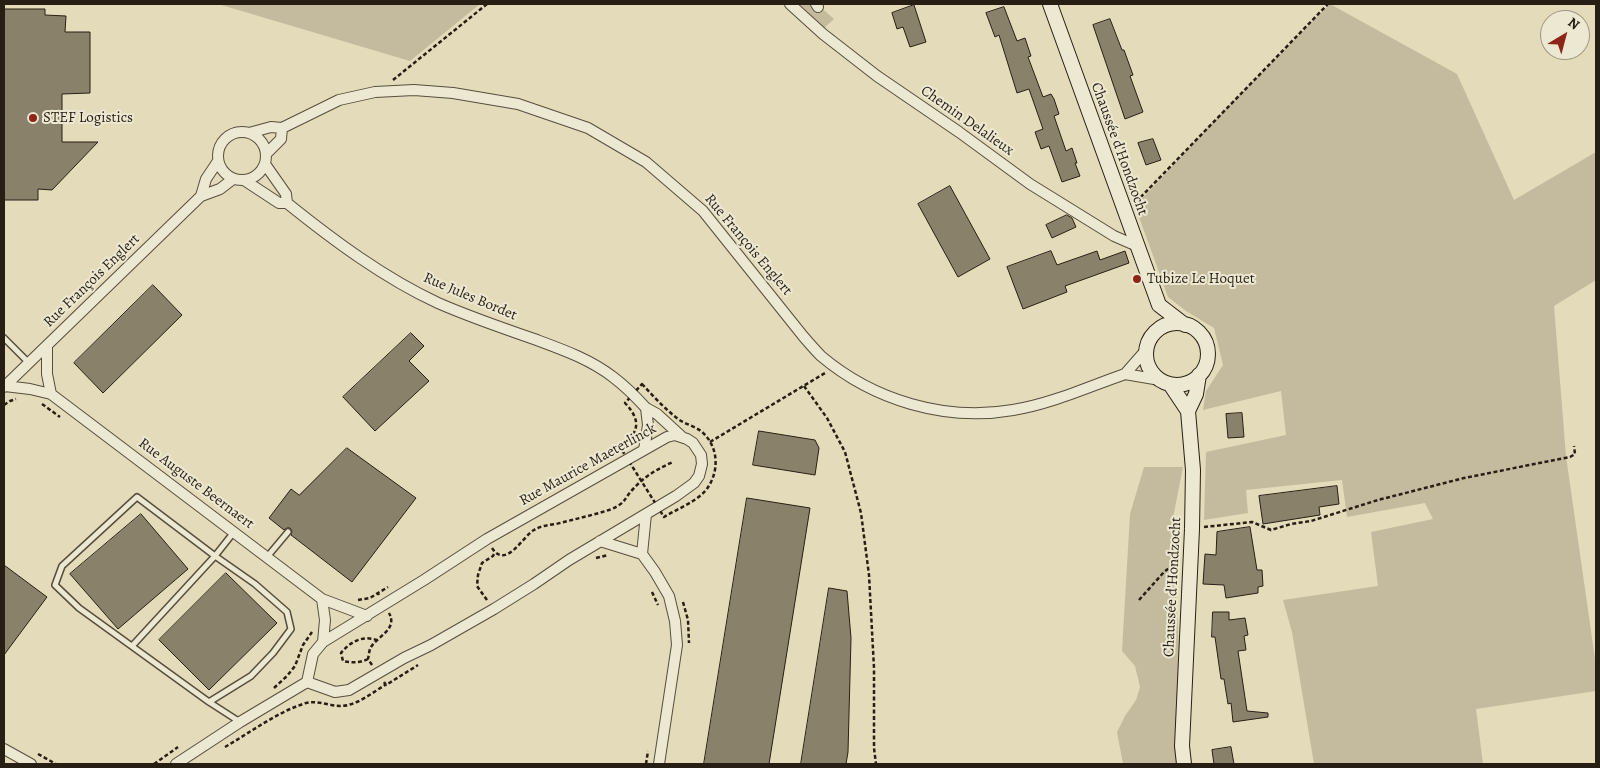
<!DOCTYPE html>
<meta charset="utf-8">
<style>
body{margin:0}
#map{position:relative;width:1600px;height:768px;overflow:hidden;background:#e4dbba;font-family:Alegreya,serif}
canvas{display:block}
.frame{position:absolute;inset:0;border:5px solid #281f14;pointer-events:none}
.north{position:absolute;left:1540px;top:10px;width:50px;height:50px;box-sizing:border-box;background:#ede8d2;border:1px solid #9e9886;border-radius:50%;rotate:37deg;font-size:14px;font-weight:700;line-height:20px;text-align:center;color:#281f14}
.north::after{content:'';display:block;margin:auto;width:18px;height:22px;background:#8f2418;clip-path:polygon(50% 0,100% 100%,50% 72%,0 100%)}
</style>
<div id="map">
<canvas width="1600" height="768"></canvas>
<div class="frame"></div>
<div class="north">N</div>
</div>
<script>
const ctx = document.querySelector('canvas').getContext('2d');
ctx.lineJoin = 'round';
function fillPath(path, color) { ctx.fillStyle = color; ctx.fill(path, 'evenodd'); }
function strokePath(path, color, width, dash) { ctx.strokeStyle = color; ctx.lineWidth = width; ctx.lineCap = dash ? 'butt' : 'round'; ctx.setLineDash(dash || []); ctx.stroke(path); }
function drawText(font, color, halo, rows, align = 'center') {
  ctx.font = font + ' Alegreya,serif'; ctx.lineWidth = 4; ctx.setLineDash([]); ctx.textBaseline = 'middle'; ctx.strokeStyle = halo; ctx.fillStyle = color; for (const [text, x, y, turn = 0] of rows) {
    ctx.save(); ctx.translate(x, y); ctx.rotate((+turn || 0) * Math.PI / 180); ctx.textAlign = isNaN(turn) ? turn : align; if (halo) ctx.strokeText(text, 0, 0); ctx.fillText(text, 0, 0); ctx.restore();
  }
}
fillPath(new Path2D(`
 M 218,4 L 480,4 L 410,61 Z
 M 796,4 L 817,4 L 834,19 L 824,28 Z
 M 1330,4 L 1457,74 L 1514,200 L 1596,152 L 1596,280 L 1554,306 L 1566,456 L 1596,666 L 1596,691 L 1476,709 L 1483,764 L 1314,764 L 1292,632 L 1283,600 L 1378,586 L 1371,532 L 1433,519 L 1425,503 L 1347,517 L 1342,480 L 1246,490 L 1248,513 L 1204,520 L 1206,452 L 1286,435 L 1281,391 L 1203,410 L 1206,391 L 1223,365 L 1214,328 L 1186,311 L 1168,297 L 1135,206 L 1221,114 Z
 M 1144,467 L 1183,467 L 1172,523 L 1179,645 L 1176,764 L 1123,764 L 1117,732 L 1125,716 L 1136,700 L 1140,687 L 1135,666 L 1122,651 L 1130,514 Z`), '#c4bb9e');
const building = new Path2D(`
 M 914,5 L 926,42 L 910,47 L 903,27 L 897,29 L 892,13 Z
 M 1004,7 L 1017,41 L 1025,38 L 1031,56 L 1028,57 L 1043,97 L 1051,94 L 1054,99 L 1059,114 L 1054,116 L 1066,151 L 1072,148 L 1077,163 L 1075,163 L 1080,176 L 1062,182 L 1049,146 L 1041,149 L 1035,132 L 1043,129 L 1029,89 L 1017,93 L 999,35 L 995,37 L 986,13 Z
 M 4,9 L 45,9 L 45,15 L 66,16 L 65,32 L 90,32 L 90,93 L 62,94 L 62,142 L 98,142 L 52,190 L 38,189 L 38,200 L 4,200 Z
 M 1110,19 L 1122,50 L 1124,50 L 1133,75 L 1130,76 L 1143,112 L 1125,119 L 1093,25 Z
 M 1153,139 L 1161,160 L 1146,165 L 1138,143 Z
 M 950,186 L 990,259 L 958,277 L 918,204 Z
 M 1067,215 L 1072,218 L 1076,227 L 1052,238 L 1046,225 Z
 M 1051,251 L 1057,265 L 1097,251 L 1100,260 L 1125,251 L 1129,263 L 1065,286 L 1067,292 L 1023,309 L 1007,267 Z
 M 153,285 L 182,315 L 103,393 L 74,363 Z
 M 411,333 L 424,346 L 409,361 L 429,381 L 375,431 L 343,397 Z
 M 1242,413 L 1244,437 L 1228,438 L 1226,414 Z
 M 759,431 L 815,440 L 819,448 L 815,475 L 753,465 Z
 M 347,448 L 416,498 L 352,582 L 291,535 L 292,531 L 290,528 L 287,528 L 284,530 L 269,518 L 291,489 L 299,495 Z
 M 1337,486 L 1339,504 L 1319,507 L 1320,515 L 1263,524 L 1259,496 Z
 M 747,498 L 810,508 L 769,764 L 704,764 Z
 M 141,514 L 188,569 L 118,629 L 70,574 Z
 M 1250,527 L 1257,570 L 1262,570 L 1263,586 L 1258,587 L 1258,593 L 1226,598 L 1224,585 L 1203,584 L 1205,554 L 1216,555 L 1217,532 Z
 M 4,565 L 47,597 L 4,655 Z
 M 226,573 L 277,623 L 209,690 L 159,640 Z
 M 829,588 L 847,591 L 851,638 L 848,752 L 846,764 L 801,764 Z
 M 1213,612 L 1229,612 L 1229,620 L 1245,618 L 1248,635 L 1244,636 L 1246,650 L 1238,651 L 1247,711 L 1268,713 L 1268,717 L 1233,722 L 1231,703 L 1228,704 L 1224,679 L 1221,679 L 1215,637 L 1212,637 Z
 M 1231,747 L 1234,764 L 1214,764 L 1212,750 Z`);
fillPath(building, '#8a816a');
strokePath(building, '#281f14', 1);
const service = new Path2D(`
 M 4,338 L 29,363
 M 267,557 L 288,532
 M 133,645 L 215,556 L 234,532
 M 209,702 L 251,676 L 273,653 L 291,629 L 287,612 L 255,584 L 215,556 L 137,497 L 62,566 L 55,585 L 79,608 L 209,702 L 240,722`);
const minor = new Path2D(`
 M 790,4 L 823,34 L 877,76 L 959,132 L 1030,184 L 1114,236 L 1137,246
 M 816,4 L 818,7
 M 282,128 L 339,100 L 375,92 L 414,90 L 453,93 L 518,104 L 588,128 L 646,162 L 703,211 L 803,336 C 809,343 815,350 821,356 C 873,400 945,422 1013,410 C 1051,404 1088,387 1125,374
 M218 156a24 24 0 1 1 48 0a24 24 0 1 1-48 0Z
 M 249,133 L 271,127 L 282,128 L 281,139 L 266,154
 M 218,161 L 206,179 L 201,196 L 220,189 L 233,179
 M 244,180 L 279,203 L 287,203 L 286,194 L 265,164
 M 287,203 C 333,240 384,278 438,303 C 470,317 502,328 534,339 C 561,349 590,359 613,377 C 625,386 636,397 646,408
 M 1146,350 L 1125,374 L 1160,380
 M 5,386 L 30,389 L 51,394 L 47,374 L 47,347
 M 4,387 L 201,196
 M 51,394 L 322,599
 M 675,435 L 687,439 L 693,443 L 701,455 L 702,464 L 699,476 L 694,483 L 676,496 L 569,560 L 534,584 L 494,609 L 431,645 L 404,658 L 349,690 L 335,692 L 307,682 L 313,654 L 323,642 L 424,580 L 487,539 L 667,437 Z
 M 644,450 L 648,425 L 646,408 L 657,414 L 681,436
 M 600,541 L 642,554 L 646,514
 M 642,554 L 655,572 L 669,596 L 675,621 L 677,645 L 659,764
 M 323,642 L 325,620 L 322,599 L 367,616
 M 4,749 L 31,764
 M 176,764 L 240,722 L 307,682`);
const secondary = new Path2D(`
 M 1050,4 L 1159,305
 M 1159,305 L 1185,325
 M1146 354a31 31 0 1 1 62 0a31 31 0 1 1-62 0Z
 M 1170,384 L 1188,411 L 1193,470 L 1192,529 L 1182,746 L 1184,764
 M 1188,411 L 1196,394 L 1199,375`);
strokePath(service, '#574e3e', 8);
strokePath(minor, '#574e3e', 12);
strokePath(secondary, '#281f14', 16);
strokePath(new Path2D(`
 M 393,80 L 487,4
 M 1136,202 L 1328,4
 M 642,384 C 653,396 665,409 678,419 C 685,424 694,426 701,431 C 719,446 720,472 706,490 C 696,502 677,509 664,517 L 620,447 C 639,433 642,421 625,403 Z
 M 804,386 L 827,418 L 845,452 L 861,513 L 869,575 L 874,668 L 874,748 L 876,764
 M 42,404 L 60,417
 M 4,405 L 10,401 L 16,399
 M 710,442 L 825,373
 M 1204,527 L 1252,522 L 1271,530 L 1291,524 L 1311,521 L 1378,500 L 1464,478 L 1570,457 L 1575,454 L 1574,446
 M 492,548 C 506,570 523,536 534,530 C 540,526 548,525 556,524 C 575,519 594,515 612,509 C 627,502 624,498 634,488 C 645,476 659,468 673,462
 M 596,558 L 608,555
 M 652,592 L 658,605
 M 379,595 L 378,593 L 388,587
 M 358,600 L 370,598 L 378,593
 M 487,600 L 477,586 L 478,575 L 482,563 L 493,556 L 495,552
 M 1139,600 L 1164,572 L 1177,562
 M 683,602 L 688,620 L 689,643
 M 368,659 C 360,663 352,663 343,661 L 341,653 C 350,642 362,635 377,640
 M 372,665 L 368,659 C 369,655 369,650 371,647 C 378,636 398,629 389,613
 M 384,682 L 386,685 L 418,665
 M 274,688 L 287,676 L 295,666 L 303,645 L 312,632
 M 225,747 C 251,732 277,712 306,703 C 318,700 329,706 340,706 C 356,706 372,693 385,685
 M 38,754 L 56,764
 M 154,764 L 178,747
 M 646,764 L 648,751`), '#281f14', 2.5, [4, 2.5]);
strokePath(service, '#ede8d2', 5);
strokePath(minor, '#ede8d2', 10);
strokePath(secondary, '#ede8d2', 14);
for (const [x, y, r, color] of [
 [33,118,5,"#8f2418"],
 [1137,279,5,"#8f2418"]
]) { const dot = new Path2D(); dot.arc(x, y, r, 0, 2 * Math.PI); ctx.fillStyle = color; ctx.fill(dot); strokePath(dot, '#ede8d2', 2); }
drawText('15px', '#281f14', '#ede8d2', [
 ["STEF Logistics",43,118],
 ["Tubize Le Hoquet",1147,279]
], 'left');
drawText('15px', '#281f14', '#ede8d2', [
 ["Chemin Delalieux",967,121,35],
 ["Chaussée d'Hondzocht",1119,149,70],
 ["Rue François Englert",748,245,50],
 ["Rue François Englert",92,281,-44],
 ["Rue Jules Bordet",470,297,23],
 ["Rue Maurice Maeterlinck",588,465,-29],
 ["Rue Auguste Beernaert",196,484,37],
 ["Chaussée d'Hondzocht",1173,587,-87]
]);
</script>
